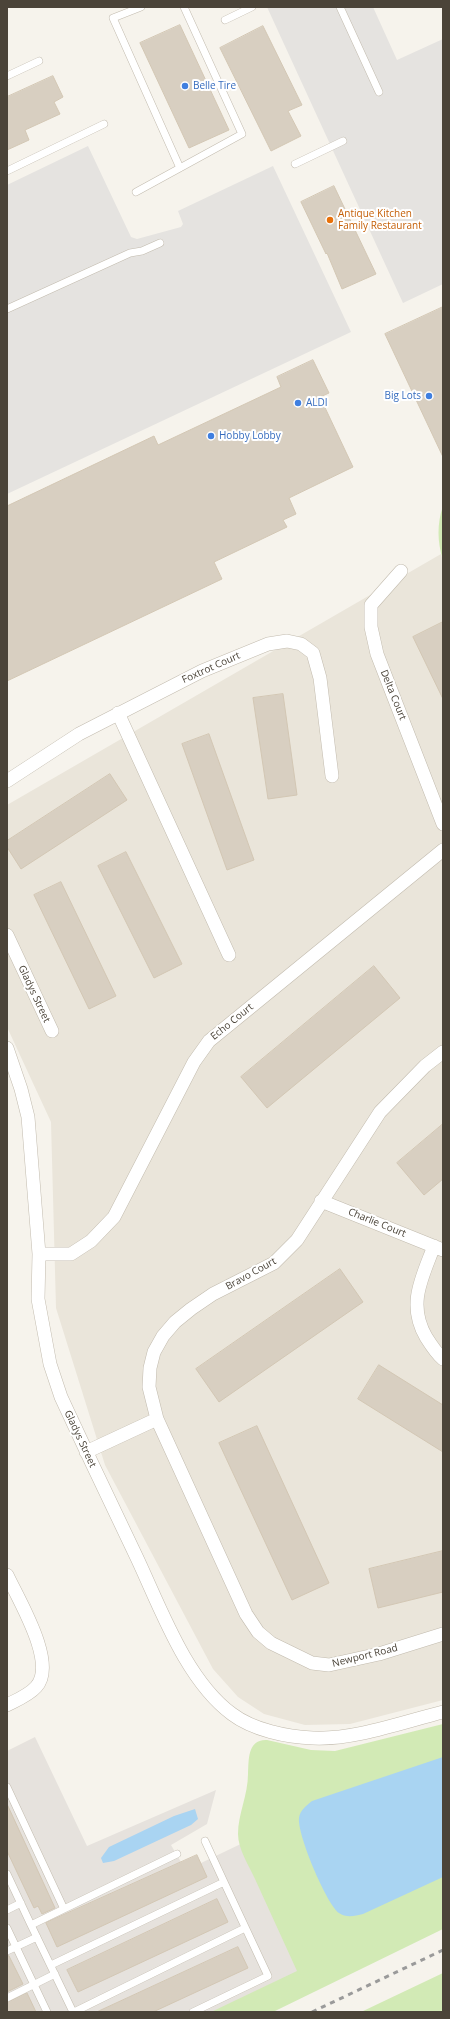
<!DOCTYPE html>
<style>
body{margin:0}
#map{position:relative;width:450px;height:2019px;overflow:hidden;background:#f6f3ec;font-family:"Open Sans",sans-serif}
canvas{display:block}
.frame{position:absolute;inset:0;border:8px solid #4b4439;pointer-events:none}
</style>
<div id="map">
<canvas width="450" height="2019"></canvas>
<div class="frame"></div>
</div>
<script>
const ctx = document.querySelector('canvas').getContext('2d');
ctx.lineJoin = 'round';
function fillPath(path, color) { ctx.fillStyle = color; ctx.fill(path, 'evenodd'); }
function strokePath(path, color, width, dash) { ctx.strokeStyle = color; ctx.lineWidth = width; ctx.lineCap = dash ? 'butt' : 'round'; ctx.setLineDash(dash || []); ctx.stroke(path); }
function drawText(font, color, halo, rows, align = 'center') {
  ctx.font = font + ' "Open Sans",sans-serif'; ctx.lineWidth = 4; ctx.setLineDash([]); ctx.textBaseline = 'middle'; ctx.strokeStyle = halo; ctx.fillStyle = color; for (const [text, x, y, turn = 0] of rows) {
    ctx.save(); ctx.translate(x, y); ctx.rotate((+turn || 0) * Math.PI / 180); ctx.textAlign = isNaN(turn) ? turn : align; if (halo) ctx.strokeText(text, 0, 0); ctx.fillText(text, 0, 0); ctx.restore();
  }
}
fillPath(new Path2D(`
 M 441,554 L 443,560 L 443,1700 L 350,1724 L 305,1725 L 264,1714 L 238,1697 L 213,1669 L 105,1465 L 56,1308 L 51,1122 L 7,1027 L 7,805 Z`), '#eae5da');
fillPath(new Path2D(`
 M 35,1737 L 87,1846 L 216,1790 L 207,1824 L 171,1845 L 181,1862 L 197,1855 L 201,1863 L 247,1841 L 305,1968 L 215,2012 L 7,2012 L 7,1751 Z`), '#e6e2dd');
fillPath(new Path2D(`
 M 443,506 L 443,560 C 437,542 437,523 443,506 Z
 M 443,1724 L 443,1929 L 273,2012 L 211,2012 L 297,1971 C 283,1940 269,1910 255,1879 C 249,1866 238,1849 238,1834 C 238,1814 248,1795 248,1774 C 249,1760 247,1739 267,1740 L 311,1750 L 335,1751 Z
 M 443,1973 L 443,2012 L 361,2012 Z`), '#d2eab5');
fillPath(new Path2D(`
 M 267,7 L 373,7 L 397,60 L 443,39 L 443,284 L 403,303 Z
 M 88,146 L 131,237 L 137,239 L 181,227 L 183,224 L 178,211 L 273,166 L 351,332 L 7,494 L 7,185 Z`), '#e5e3e0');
fillPath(new Path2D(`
 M 443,1757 L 443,1877 L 363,1914 C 355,1916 346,1918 339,1913 C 326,1903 297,1834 299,1818 C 300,1810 306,1806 312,1801 Z
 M 195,1809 L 198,1819 L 191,1825 L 114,1861 L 103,1863 L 101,1858 L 109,1847 L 174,1816 Z`), '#a9d4f2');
const building = new Path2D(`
 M 180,25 L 229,130 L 189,148 L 140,43 Z
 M 263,26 L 302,105 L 288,111 L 301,136 L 271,151 L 220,48 Z
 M 53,76 L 63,97 L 54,102 L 60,114 L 25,130 L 29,140 L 7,150 L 7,97 Z
 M 334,186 L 376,274 L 342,289 L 327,253 L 326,254 L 301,202 Z
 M 443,307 L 443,457 L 385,334 Z
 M 313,360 L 329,393 L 320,397 L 353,467 L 289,498 L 296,514 L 283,520 L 287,527 L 214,562 L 222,579 L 7,681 L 7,506 L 154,436 L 158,445 L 281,387 L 277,377 Z
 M 443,622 L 443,699 L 413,637 Z
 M 283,694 L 297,795 L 268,799 L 253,698 Z
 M 209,734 L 254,860 L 227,870 L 182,744 Z
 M 110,774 L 127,800 L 21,869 L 7,847 L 7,841 Z
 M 126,852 L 182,964 L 154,978 L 98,866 Z
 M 61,882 L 116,996 L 89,1009 L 34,895 Z
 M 374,966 L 400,998 L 267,1108 L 241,1077 Z
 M 443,1124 L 443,1179 L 424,1195 L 397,1163 Z
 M 340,1269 L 363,1302 L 219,1402 L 196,1369 Z
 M 379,1365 L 443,1405 L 443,1452 L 358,1399 Z
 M 257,1426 L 329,1583 L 292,1600 L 219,1443 Z
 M 443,1551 L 443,1592 L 378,1608 L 369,1569 Z
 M 7,1804 L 55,1908 L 42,1914 L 38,1906 L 34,1908 L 7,1851 Z
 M 197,1855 L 207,1877 L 57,1947 L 46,1923 Z
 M 217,1899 L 228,1922 L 78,1992 L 67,1970 Z
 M 238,1947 L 248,1968 L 153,2012 L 97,2012 Z
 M 9,1956 L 23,1984 L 7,1992 L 7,1956 Z
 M 27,1993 L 36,2012 L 7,2012 L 7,2003 Z`);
fillPath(building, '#d8cfc1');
strokePath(building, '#d3c7b4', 1);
const lane = new Path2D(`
 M 141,7 L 113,18 L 180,168
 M 340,7 L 379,92
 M 225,20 L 252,7
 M 7,76 L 39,61
 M 295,164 L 343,141
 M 7,171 L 104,124
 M 136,192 L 242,134 L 184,7
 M 7,309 L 130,253 L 142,251 L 160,243
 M 7,1787 L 64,1909
 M 205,1841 L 224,1882
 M 7,1874 L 31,1925 L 177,1854
 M 7,1910 L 21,1903
 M 31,1925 L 73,2012
 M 7,1928 L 47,2012
 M 7,1951 L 37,1937
 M 51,1965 L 224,1882 L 268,1976 L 193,2012
 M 7,1998 L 55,1974
 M 74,2012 L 245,1928`);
const street = new Path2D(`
 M 401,571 L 371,605 L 371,627 L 377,654 L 443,824
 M 118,713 L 229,955
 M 7,781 L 79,734 L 202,671 L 268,644 L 287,641 L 301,644 L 313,653 L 320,678 L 332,776
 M 7,935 L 52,1031
 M 7,1048 L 21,1089 L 28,1117 L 39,1254 L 38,1299 L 50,1364 L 61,1397 C 86,1451 111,1504 137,1558 C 161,1609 186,1680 232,1714 C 253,1730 287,1737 313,1738 C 354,1740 403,1722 443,1712
 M 443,1052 L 425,1066 L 380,1112 L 297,1240 L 274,1263 L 213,1294 L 191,1309 L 175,1322 L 163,1336 L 154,1352 L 150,1368 L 149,1387 L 157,1419 L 246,1614 L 258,1632 L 271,1643 L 312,1663 L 329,1665 L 379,1654 L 443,1634
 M 321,1201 L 443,1250
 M 434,1246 C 422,1278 407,1304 426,1337 C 431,1345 436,1353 443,1359
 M 39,1254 L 71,1254 L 91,1241 L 114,1217 L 194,1062 L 209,1041 L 443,850
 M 86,1452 L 157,1419
 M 7,1575 C 18,1599 58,1664 36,1687 C 29,1695 17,1700 7,1705`);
strokePath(lane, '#c2bbae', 8);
strokePath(street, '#c2bbae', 14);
strokePath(lane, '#fff', 7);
strokePath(street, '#fff', 13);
strokePath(new Path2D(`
 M 312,2012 L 443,1950`), '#9a9a9a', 3, [5, 5]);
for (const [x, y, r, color] of [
 [185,86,4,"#3f7fe0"],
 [330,220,4,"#e8710a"],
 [429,396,4,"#3f7fe0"],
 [298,403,4,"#3f7fe0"],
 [211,436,4,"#3f7fe0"]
]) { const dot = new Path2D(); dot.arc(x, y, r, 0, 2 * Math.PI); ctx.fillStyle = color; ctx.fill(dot); strokePath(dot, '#fff', 1.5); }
drawText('10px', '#366cbe', '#fff', [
 ["Belle Tire",193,86],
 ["Big Lots",421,396,"right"],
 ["ALDI",306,403],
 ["Hobby Lobby",219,436]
], 'left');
drawText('10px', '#c56008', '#fff', [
 ["Antique Kitchen",338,214],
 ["Family Restaurant",338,226]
], 'left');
drawText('10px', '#4b4439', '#fff', [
 ["Foxtrot Court",211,668,-24],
 ["Delta Court",393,695,68],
 ["Gladys Street",34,994,65],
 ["Echo Court",232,1022,-39],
 ["Charlie Court",377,1223,22],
 ["Bravo Court",251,1274,-29],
 ["Gladys Street",80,1439,65],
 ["Newport Road",365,1656,-14]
]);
</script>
